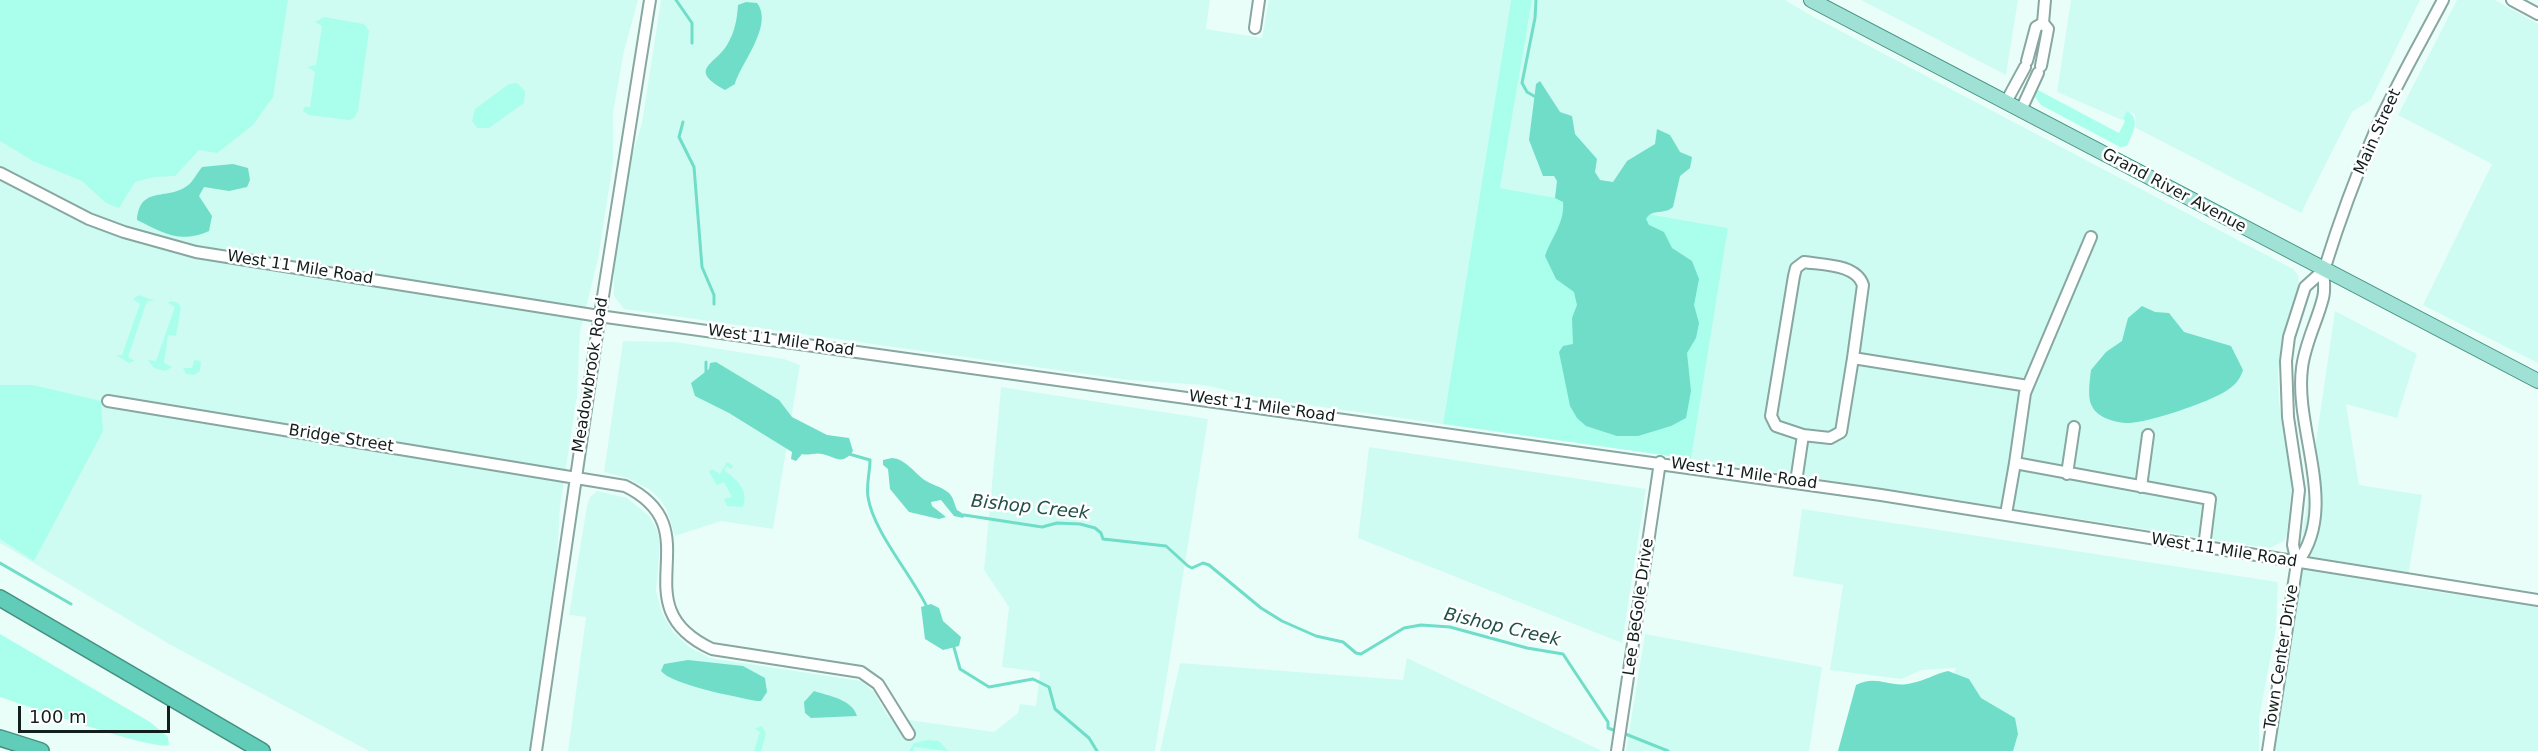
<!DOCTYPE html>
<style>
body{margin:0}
#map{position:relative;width:2538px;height:751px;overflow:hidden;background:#eafef9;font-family:"DejaVu Sans",sans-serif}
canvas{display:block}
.scale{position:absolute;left:18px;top:706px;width:152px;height:27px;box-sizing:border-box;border:3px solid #121f1c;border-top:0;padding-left:8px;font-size:18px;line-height:21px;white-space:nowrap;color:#121f1c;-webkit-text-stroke:4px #fff;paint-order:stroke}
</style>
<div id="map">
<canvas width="2538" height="751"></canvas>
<div class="scale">100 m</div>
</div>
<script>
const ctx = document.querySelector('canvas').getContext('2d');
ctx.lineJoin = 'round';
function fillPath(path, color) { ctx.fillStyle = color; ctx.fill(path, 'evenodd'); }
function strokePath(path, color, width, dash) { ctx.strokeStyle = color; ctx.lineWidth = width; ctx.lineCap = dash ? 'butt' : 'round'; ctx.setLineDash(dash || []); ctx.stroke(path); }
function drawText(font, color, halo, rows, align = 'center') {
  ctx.font = font + ' "DejaVu Sans",sans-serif'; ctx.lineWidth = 5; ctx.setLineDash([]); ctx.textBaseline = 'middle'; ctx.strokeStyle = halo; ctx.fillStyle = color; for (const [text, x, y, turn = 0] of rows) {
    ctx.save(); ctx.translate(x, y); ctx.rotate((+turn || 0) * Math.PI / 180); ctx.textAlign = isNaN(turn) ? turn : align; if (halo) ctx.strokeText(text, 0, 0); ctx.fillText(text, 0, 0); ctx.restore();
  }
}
fillPath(new Path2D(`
 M 0,0 L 638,0 L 624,51 L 613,113 L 613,163 L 598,259 L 580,331 L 577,396 L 560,507 L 557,557 L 529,751 L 369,751 L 169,644 L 0,543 Z
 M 661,0 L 1210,0 L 1206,29 L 1262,38 L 1269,0 L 1511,0 L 1443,424 L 1265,399 L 1204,385 L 1128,380 L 624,309 L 614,296 L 614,263 L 628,168 L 642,123 Z
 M 1532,0 L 1785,0 L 1812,16 L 2293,269 L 2298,275 L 2299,288 L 2285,327 L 2278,372 L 2279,402 L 2292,482 L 2287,534 L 2284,541 L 2270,548 L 2241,544 L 1691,459 L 1728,228 L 1500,188 Z
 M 1861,0 L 2018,0 L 2006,75 Z
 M 2071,0 L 2420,0 L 2371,100 L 2352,112 L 2301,213 L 2136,128 L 2135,115 L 2130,111 L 2122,120 L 2057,92 Z
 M 2457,0 L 2495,0 L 2538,24 L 2538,363 L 2423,305 L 2492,164 L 2398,115 Z
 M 2335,311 L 2417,354 L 2397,418 L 2346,404 L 2359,485 L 2422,495 L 2406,587 L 2538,607 L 2538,751 L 2271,751 Z
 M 623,341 L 675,342 L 784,359 L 800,365 L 773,529 L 721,521 L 675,536 L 667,510 L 659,498 L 649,489 L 627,478 L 604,472 Z
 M 1001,387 L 1208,419 L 1155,751 L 568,751 L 586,617 L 569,615 L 587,506 L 590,497 L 597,491 L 627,498 L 649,516 L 657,530 L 660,544 L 656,591 L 662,613 L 673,632 L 689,647 L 710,658 L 861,681 L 874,692 L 888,717 L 994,732 L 1018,713 L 1020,704 L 1036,706 L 1040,672 L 1002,667 L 1009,607 L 984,570 Z
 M 1369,447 L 1646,489 L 1622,643 L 1358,538 Z
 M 1802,509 L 2278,582 L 2276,629 L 2259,718 L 2259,751 L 1892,751 L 1935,716 L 1956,668 L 1922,670 L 1901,679 L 1830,670 L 1843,585 L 1793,576 Z
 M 1645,634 L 1822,667 L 1809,751 L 1626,751 Z
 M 1407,658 L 1602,751 L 1160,751 L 1180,663 L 1403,680 Z`), '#cffcf2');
fillPath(new Path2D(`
 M 0,0 L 288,0 L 273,97 L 253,125 L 217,153 L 199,150 L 175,176 L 154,177 L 135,182 L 119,208 L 106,203 L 82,181 L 33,161 L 0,141 Z
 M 1511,0 L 1532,0 L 1500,188 L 1728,228 L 1691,459 L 1443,424 Z
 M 324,17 L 364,24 L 369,31 L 358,111 L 354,118 L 349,120 L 309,115 L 303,111 L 304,107 L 310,107 L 315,72 L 307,67 L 316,65 L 322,26 L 315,22 Z
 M 517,83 L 525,91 L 524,103 L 489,128 L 477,128 L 472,121 L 475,109 L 509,84 Z
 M 2036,89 L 2119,133 L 2125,121 L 2123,119 L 2127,111 C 2142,119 2132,134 2127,146 L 2120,147 L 2041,105 L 2035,97 Z
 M 139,295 L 155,301 L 147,301 L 128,357 L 135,361 L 129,363 L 116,355 L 122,355 L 140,304 L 133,299 Z
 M 171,301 L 178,303 L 181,307 L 176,336 L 168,335 L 164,363 L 172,367 L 165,371 L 154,368 L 148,360 L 156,361 L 175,307 L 168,303 Z
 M 194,360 L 201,361 L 200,371 L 194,375 L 186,374 L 183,368 L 192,368 Z
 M 0,385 L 33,385 L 101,401 L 103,431 L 34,561 L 0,539 Z
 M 727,462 L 733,466 L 731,469 L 727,466 L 724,470 C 737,480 749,489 743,507 L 727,506 L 724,499 L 732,497 L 724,482 L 717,485 L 709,472 L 712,469 L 720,474 Z
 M 0,634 L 150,722 L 168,737 L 169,745 C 153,751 25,705 0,697 Z
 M 762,726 L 766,734 L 761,751 L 754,751 L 760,732 L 755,729 Z
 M 927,740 L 939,741 L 948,751 L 914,747 L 913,751 L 909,751 L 914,743 Z`), '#aafeec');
fillPath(new Path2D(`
 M 746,2 L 757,3 C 774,25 741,63 735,84 L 725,90 C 687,69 715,65 727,45 C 735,32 737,19 738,5 Z
 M 1540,81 L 1560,112 L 1572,116 L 1575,134 L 1597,159 L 1595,172 L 1600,180 L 1613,182 L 1627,161 L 1655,144 L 1657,129 L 1670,135 L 1680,152 L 1692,157 L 1690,168 L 1680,176 L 1673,207 C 1665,215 1652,208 1646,219 L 1649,225 L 1664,232 L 1672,248 L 1692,261 L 1699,279 L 1694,305 L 1699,323 L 1696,338 L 1687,353 L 1691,391 L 1686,418 L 1671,426 L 1638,436 L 1617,436 L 1586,426 L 1577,418 L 1570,406 L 1559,352 L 1563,346 L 1573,344 L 1572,318 L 1577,305 L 1574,292 L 1556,279 L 1545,256 C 1551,238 1565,223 1563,202 L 1555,198 L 1557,181 L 1554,176 L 1543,176 L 1529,140 L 1536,84 Z
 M 233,164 L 248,168 L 250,180 L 247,187 L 229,191 L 204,187 L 199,196 L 212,216 L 209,231 C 179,244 164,233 137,220 C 140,185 166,201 187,186 C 193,182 197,173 202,167 Z
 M 2142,306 L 2155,312 L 2169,313 L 2184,332 L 2231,346 L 2243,370 C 2240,380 2234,386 2226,391 C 2209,402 2148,423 2128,423 C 2117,423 2097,418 2092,406 C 2087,398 2090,379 2091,370 L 2106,352 L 2122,341 L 2128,318 Z
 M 716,362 L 779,400 L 792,417 L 827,435 L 849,438 L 853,451 C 842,466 836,457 822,454 C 815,452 809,456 802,454 L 796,461 L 791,459 L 792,452 L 729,413 L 695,396 L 691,383 L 709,369 L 710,363 Z
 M 892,458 C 905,459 913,471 923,479 C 931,485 941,486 949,493 C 954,498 954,504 957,510 L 965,515 L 963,518 L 954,516 L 941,500 L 931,502 L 932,506 L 946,517 L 939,519 L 909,512 L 890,489 L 888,469 L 883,465 L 883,460 Z
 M 931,604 L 939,608 L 943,621 L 961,637 L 959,646 L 943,650 L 925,639 L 921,607 Z
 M 688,660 L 743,666 L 765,678 L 767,692 L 761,701 L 757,701 C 737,697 672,685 661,671 L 664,664 Z
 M 1948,671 L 1969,679 L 1981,698 L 2015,718 L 2018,734 L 2013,751 L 1838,751 L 1856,685 C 1878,674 1889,689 1912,683 C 1924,681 1935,674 1948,671 Z
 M 814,691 C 829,696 852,699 857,716 L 811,718 L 805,713 L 804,702 Z`), '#6fddc8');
strokePath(new Path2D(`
 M 676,0 L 692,23 L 692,43
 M 1534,96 L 1527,92 L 1522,83 L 1535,18 L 1536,0
 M 683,122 L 679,137 L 694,167 L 702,267 L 714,295 L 714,304
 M 706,373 L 706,362
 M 849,454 L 870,460 C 870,472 866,485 868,497 C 873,531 911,574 927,607
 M 964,515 L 1042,527 L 1057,523 L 1080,524 L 1095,528 L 1101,533 L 1103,539 L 1166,546 L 1188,566 L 1192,568 L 1203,563 L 1209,565 L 1261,608 L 1282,621 L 1316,636 L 1343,642 L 1356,653 L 1361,654 L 1404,628 L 1421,625 L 1450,627 L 1527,648 L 1563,654 L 1608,722 L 1608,728 L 1616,731
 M 0,563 L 71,604
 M 953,644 L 960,669 L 989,687 L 1033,679 L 1049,687 L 1055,709 L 1089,738 L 1097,751
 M 1623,733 L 1668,751`), '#6fddc8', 3);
const minor = new Path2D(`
 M 2512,0 L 2538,14
 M 1255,28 L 1259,0
 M 2027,61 L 2036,27 L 2043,23
 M 2041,66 L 2048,29 L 2043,23 L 2045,0
 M 2006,102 L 2025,67
 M 2021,110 L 2038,73
 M 0,173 L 89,219 L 124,232 L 196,252 L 599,316 L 1881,495 L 2538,600
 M 2091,237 L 2025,393 L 2015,463 L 2210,499 L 2204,547
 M 108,401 L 625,486 C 715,530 617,605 712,649 L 861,672 L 878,684 L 909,734
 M 1803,435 L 1776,426 L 1771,416 L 1794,276 L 1796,268 L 1804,262 C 1823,265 1856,264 1863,285 L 1853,358
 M 2067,474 L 2074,427
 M 1796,482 L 1803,435 L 1830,438 L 1841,432 L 1853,358 L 2028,386
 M 2141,487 L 2148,435
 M 2006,514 L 2015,463
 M 2297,563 C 2340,507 2294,431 2302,368 C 2305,343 2317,322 2323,298 C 2326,288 2322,277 2325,267 C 2339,222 2356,176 2374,134 C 2394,88 2420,44 2443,0
 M 536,751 L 597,334 L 650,0
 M 1617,751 L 1660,462
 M 2268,751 L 2297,563 L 2293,545 L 2299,490 L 2288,417 L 2286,361 L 2289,337 L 2305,287 L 2325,269`);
const major = new Path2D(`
 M 1811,0 L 2538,381`);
const highway = new Path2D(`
 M 0,598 L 262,751
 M 0,738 L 41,751`);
strokePath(minor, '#87a7a0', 14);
strokePath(major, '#459082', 16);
strokePath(highway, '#459082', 18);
strokePath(minor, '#fff', 10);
strokePath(major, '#a0e1d5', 14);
strokePath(highway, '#61cdb9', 15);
drawText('16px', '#121f1c', '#fff', [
 ["Main Street",2378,132,-66],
 ["Grand River Avenue",2174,191,28],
 ["West 11 Mile Road",300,268,9],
 ["West 11 Mile Road",781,341,8],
 ["Meadowbrook Road",591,375,-81],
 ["West 11 Mile Road",1262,407,8],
 ["Bridge Street",341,439,9],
 ["West 11 Mile Road",1744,474,8],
 ["West 11 Mile Road",2224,551,9],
 ["Lee BeGole Drive",1639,607,-82],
 ["Town Center Drive",2282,657,-81]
]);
drawText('italic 18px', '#205047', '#fff', [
 ["Bishop Creek",1030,508,6],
 ["Bishop Creek",1502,628,13]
]);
</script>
